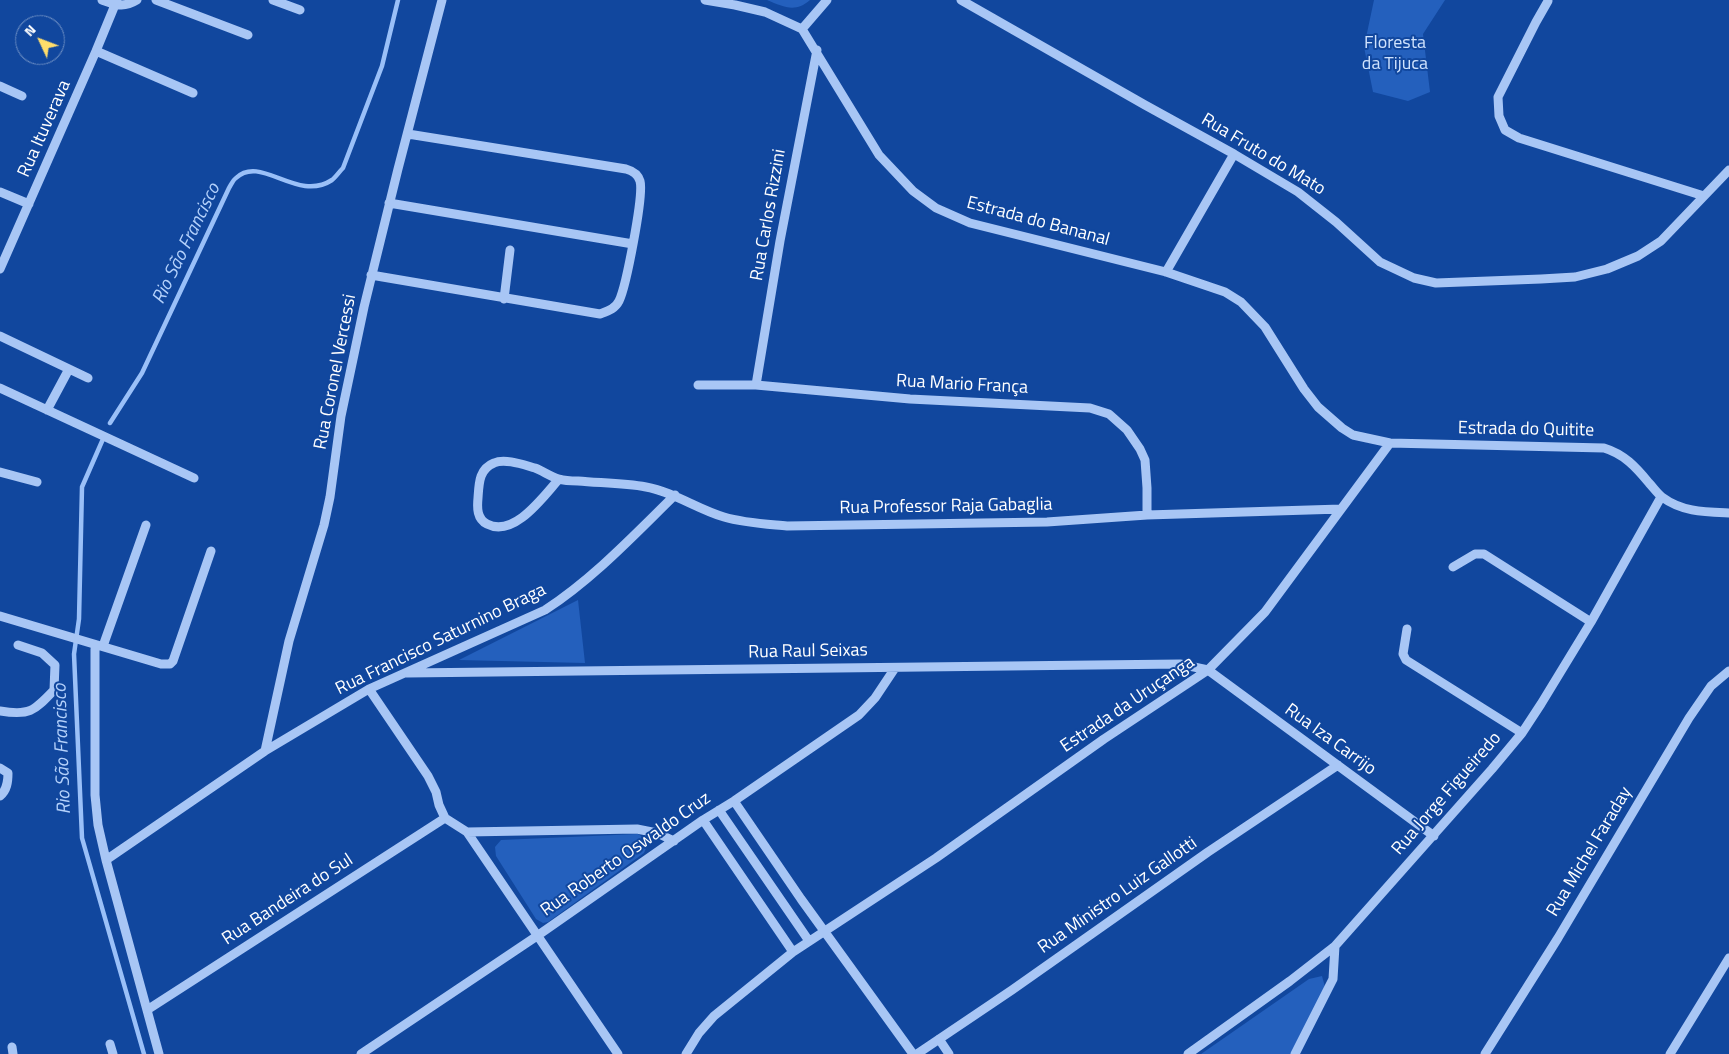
<!DOCTYPE html>
<meta charset="utf-8">
<style>
body{margin:0}
#map{position:relative;width:1729px;height:1054px;overflow:hidden;background:#11479e;font-family:"Titillium Web",sans-serif}
canvas{display:block}
.north{position:absolute;left:15px;top:15px;width:50px;height:50px;box-sizing:border-box;background:#11479e;border:1px solid #7091c5;border-radius:50%;rotate:313deg;font-size:14px;font-weight:700;line-height:20px;text-align:center;color:#fff}
.north::after{content:'';display:block;margin:auto;width:18px;height:22px;background:#ffdd6b;clip-path:polygon(50% 0,100% 100%,50% 72%,0 100%)}
</style>
<div id="map">
<canvas width="1729" height="1054"></canvas>
<div class="north">N</div>
</div>
<script>
const ctx = document.querySelector('canvas').getContext('2d');
ctx.lineJoin = 'round';
function fillPath(path, color) { ctx.fillStyle = color; ctx.fill(path, 'evenodd'); }
function strokePath(path, color, width, dash) { ctx.strokeStyle = color; ctx.lineWidth = width; ctx.lineCap = dash ? 'butt' : 'round'; ctx.setLineDash(dash || []); ctx.stroke(path); }
function drawText(font, color, halo, rows, align = 'center') {
  ctx.font = font + ' "Titillium Web",sans-serif'; ctx.lineWidth = 4; ctx.setLineDash([]); ctx.textBaseline = 'middle'; ctx.strokeStyle = halo; ctx.fillStyle = color; for (const [text, x, y, turn = 0] of rows) {
    ctx.save(); ctx.translate(x, y); ctx.rotate((+turn || 0) * Math.PI / 180); ctx.textAlign = isNaN(turn) ? turn : align; if (halo) ctx.strokeText(text, 0, 0); ctx.fillText(text, 0, 0); ctx.restore();
  }
}
fillPath(new Path2D(`
 M 767,0 L 810,0 C 795,13 784,7 767,0 Z
 M 1374,0 L 1445,0 L 1423,34 L 1430,92 L 1408,101 L 1373,92 L 1364,47 Z
 M 578,600 L 585,663 L 459,660 Z
 M 638,834 L 649,841 L 644,853 L 548,922 L 543,923 L 536,919 L 496,856 L 495,847 L 501,840 Z
 M 1322,976 L 1325,987 L 1291,1054 L 1201,1054 L 1309,979 Z`), '#2460bd');
strokePath(new Path2D(`
 M 110,423 L 142,373 L 229,188 C 231,185 233,180 236,178 C 261,154 297,203 332,180 C 336,177 339,172 343,168 L 382,66 L 398,0
 M 103,439 L 82,487 L 79,619 L 74,654 L 82,838 L 144,1054`), '#9ac0f8', 4.5);
strokePath(new Path2D(`
 M 102,0 C 116,5 124,8 137,0
 M 156,0 L 248,35
 M 273,0 L 300,10
 M 705,0 L 735,5 L 765,12 L 802,29 L 879,155 L 913,191 L 936,208 L 970,223 L 1166,272 L 1225,292 L 1241,302 L 1265,327 L 1304,389 L 1318,407 L 1342,428 L 1353,435 L 1390,443 L 1604,448 C 1624,454 1636,467 1649,483 C 1653,487 1657,493 1662,497 C 1682,512 1705,512 1729,513
 M 961,0 L 1145,105 L 1234,154 L 1298,192 L 1336,222 L 1380,262 L 1414,278 L 1436,283 L 1541,279 L 1575,277 L 1607,269 L 1638,256 L 1661,241 L 1729,170
 M 1548,1 L 1536,22 L 1498,97 L 1499,116 L 1505,130 L 1519,138 L 1704,196
 M 802,29 L 827,0
 M 96,51 L 193,93
 M 0,86 L 22,96
 M 0,192 L 29,204
 M 389,203 L 633,244
 M 0,269 L 96,51 L 117,0
 M 1166,272 L 1234,154
 M 371,275 L 600,314 C 608,311 615,309 619,301 C 626,287 644,195 640,181 C 638,174 633,171 626,169 L 408,134
 M 504,299 L 510,250
 M 0,336 L 88,378
 M 698,385 L 756,385 L 910,399 L 1090,408 L 1109,414 L 1127,430 L 1140,449 L 1145,460 L 1147,488 L 1147,515
 M 756,385 L 780,241 L 817,50
 M 0,388 L 194,478
 M 47,410 L 69,369
 M 0,472 L 37,482
 M 559,479 C 543,497 514,538 487,524 C 477,519 477,508 478,498 C 479,483 479,469 494,463 C 505,458 524,465 535,468 C 543,471 551,477 559,479 C 565,481 572,481 578,481 C 600,483 624,483 646,487 C 674,492 697,509 724,517 C 744,523 766,524 787,526 L 1047,522 L 1147,515 L 1341,509
 M 1453,567 L 1475,554 L 1484,554 L 1591,622
 M 0,616 L 161,664 L 170,664 L 173,661 L 211,551
 M 1407,629 L 1403,654 L 1406,660 L 1522,733
 M 103,646 L 146,525
 M 95,649 L 95,795 L 98,825 L 106,860 L 159,1054
 M 407,673 L 1180,664 L 1208,670 L 1434,836
 M 369,689 L 428,776 L 436,792 L 439,805 L 445,818 L 467,832 L 618,1054
 M 0,711 C 30,716 34,711 54,690 L 55,665 L 42,653 L 18,645
 M 265,751 L 289,641 L 324,525 L 330,497 L 341,416 L 364,307 L 398,169 L 442,0
 M 0,768 L 8,773 C 8,782 7,790 0,796
 M 734,801 L 801,899 L 913,1054
 M 719,810 L 809,941
 M 703,820 L 793,952
 M 467,832 L 637,829 L 657,833 L 674,841
 M 106,860 L 265,751 L 369,689 L 545,610 C 594,578 634,535 675,495
 M 147,1010 L 445,818
 M 939,1039 L 949,1054
 M 110,1044 L 113,1054
 M 12,1047 L 13,1054
 M 361,1054 L 537,936 L 703,820 L 734,801 L 859,715 L 875,698 L 895,668
 M 686,1054 L 699,1033 L 714,1016 L 793,952 L 936,858 L 1104,739 L 1208,670 L 1265,612 L 1390,443
 M 917,1054 L 1012,990 L 1208,852 L 1338,765
 M 1188,1054 L 1290,981 L 1335,946 L 1492,769 L 1522,733 L 1541,704 L 1591,622 L 1661,497
 M 1295,1054 L 1333,979 L 1335,946
 M 1485,1054 L 1558,938 L 1689,718 L 1711,686 L 1729,671
 M 1670,1054 L 1729,958`), '#a8c6f5', 9);
drawText('18px', '#d0e3fe', '#11479e', [
 ["Floresta",1395,44],
 ["da Tijuca",1395,65]
]);
drawText('18px', '#fff', '#11479e', [
 ["Rua Ituverava",45,129,-66],
 ["Rua Fruto do Mato",1263,155,31],
 ["Rua Carlos Rizzini",769,215,-80],
 ["Estrada do Bananal",1038,222,15],
 ["Rua Coronel Vercessi",336,372,-79],
 ["Rua Mario França",962,385,3],
 ["Estrada do Quitite",1526,430,1],
 ["Rua Professor Raja Gabaglia",946,507,-1],
 ["Rua Francisco Saturnino Braga",441,640,-26],
 ["Rua Raul Seixas",808,652,-1],
 ["Estrada da Uruçanga",1128,705,-34],
 ["Rua Iza Carrijo",1330,740,36],
 ["Rua Jorge Figueiredo",1447,794,-49],
 ["Rua Michel Faraday",1590,852,-59],
 ["Rua Roberto Oswaldo Cruz",626,855,-35],
 ["Rua Ministro Luiz Gallotti",1118,896,-35],
 ["Rua Bandeira do Sul",288,900,-33]
]);
drawText('italic 19px', '#b4d1fb', '#11479e', [
 ["Rio São Francisco",187,244,-64],
 ["Rio São Francisco",63,749,-92]
]);
</script>
